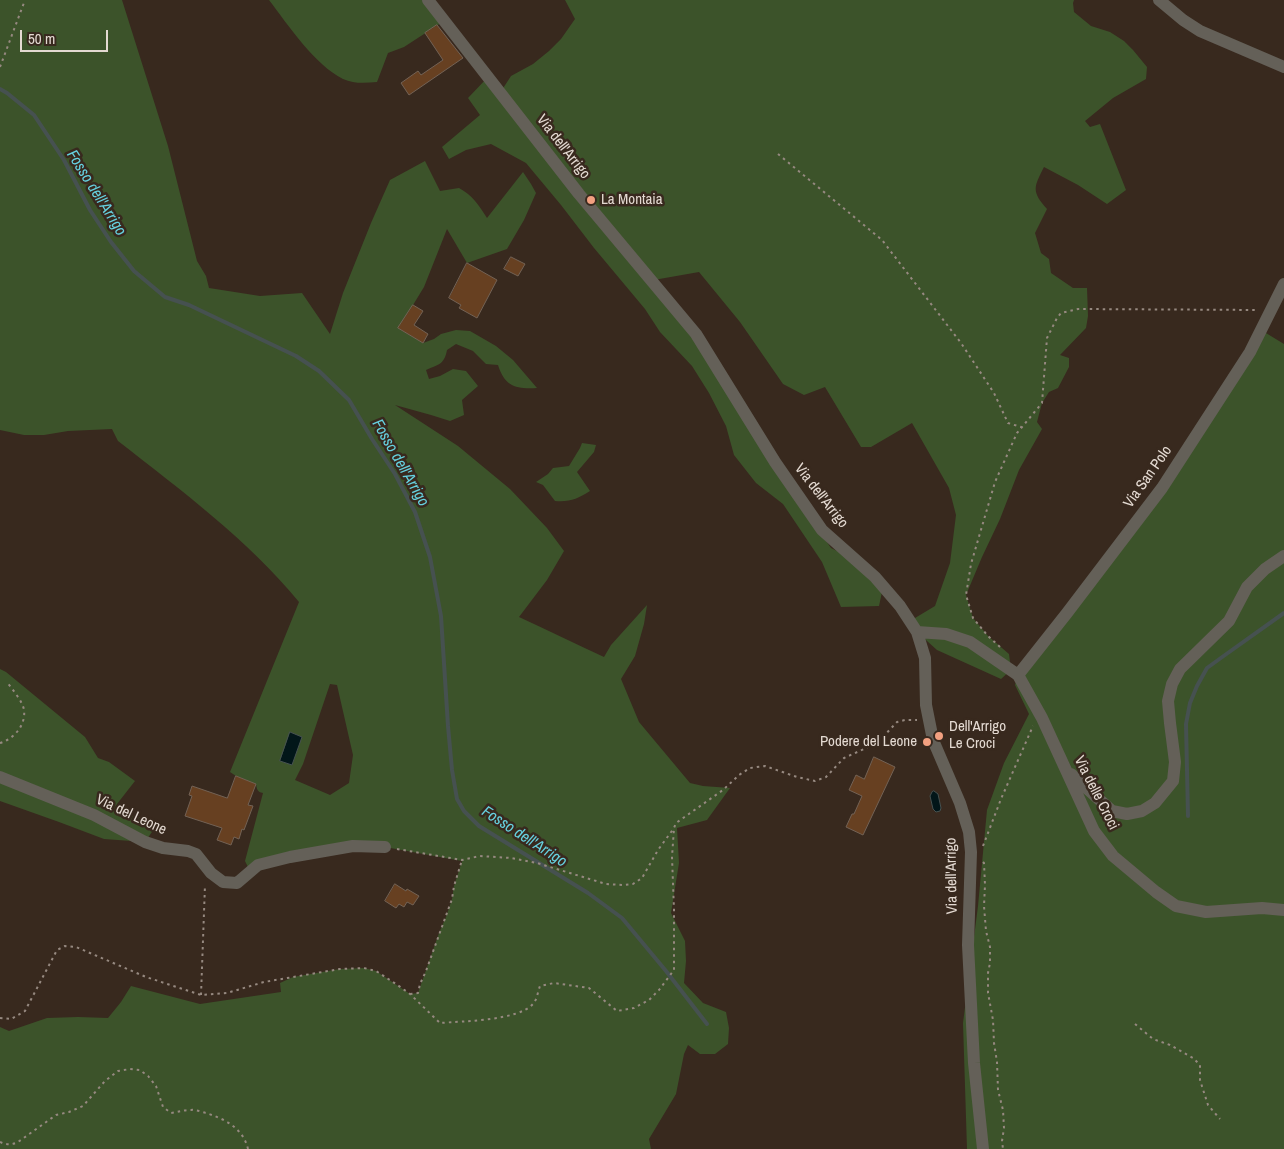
<!DOCTYPE html>
<style>
body{margin:0}
#map{position:relative;width:1284px;height:1149px;overflow:hidden;background:#38291e;font-family:"Archivo Narrow",sans-serif}
canvas{display:block}
.scale{position:absolute;left:20px;top:30px;width:88px;height:22px;box-sizing:border-box;border:2px solid #e4dad2;border-top:0;padding-left:6px;font-size:15px;line-height:18px;white-space:nowrap;color:#e4dad2;-webkit-text-stroke:4px #38291e;paint-order:stroke}
</style>
<div id="map">
<canvas width="1284" height="1149"></canvas>
<div class="scale">50 m</div>
</div>
<script>
const ctx = document.querySelector('canvas').getContext('2d');
ctx.lineJoin = 'round';
function fillPath(path, color) { ctx.fillStyle = color; ctx.fill(path, 'evenodd'); }
function strokePath(path, color, width, dash) { ctx.strokeStyle = color; ctx.lineWidth = width; ctx.lineCap = dash ? 'butt' : 'round'; ctx.setLineDash(dash || []); ctx.stroke(path); }
function drawText(font, color, halo, rows, align = 'center') {
  ctx.font = font + ' "Archivo Narrow",sans-serif'; ctx.lineWidth = 5; ctx.setLineDash([]); ctx.textBaseline = 'middle'; ctx.strokeStyle = halo; ctx.fillStyle = color; for (const [text, x, y, turn = 0] of rows) {
    ctx.save(); ctx.translate(x, y); ctx.rotate((+turn || 0) * Math.PI / 180); ctx.textAlign = isNaN(turn) ? turn : align; if (halo) ctx.strokeText(text, 0, 0); ctx.fillText(text, 0, 0); ctx.restore();
  }
}
fillPath(new Path2D(`
 M 0,0 L 122,0 L 168,146 L 197,261 L 206,276 L 209,288 L 260,296 L 302,293 L 330,334 L 343,293 L 371,223 L 390,180 L 425,161 L 440,191 L 459,188 C 473,196 478,204 487,218 L 523,172 L 531,184 L 536,193 L 524,220 L 507,249 L 467,263 L 447,229 L 424,287 L 399,328 L 423,343 L 434,339 L 441,334 L 456,330 L 470,331 L 496,346 L 513,360 L 537,388 C 516,389 505,387 498,365 L 486,364 L 473,351 L 456,344 L 447,350 C 444,365 439,364 426,370 L 429,379 L 440,376 L 453,369 L 466,371 L 478,386 L 462,400 L 464,415 L 450,421 L 431,415 L 395,405 L 458,446 L 510,489 L 547,528 L 564,551 L 547,580 L 519,617 C 548,630 575,644 604,657 L 611,645 L 647,605 L 644,624 L 635,656 L 621,679 L 639,722 L 690,783 L 703,786 L 730,788 L 707,820 L 677,828 L 679,863 L 671,913 L 685,941 L 686,961 L 684,983 L 703,1003 L 726,1012 L 729,1028 L 728,1044 L 715,1054 L 700,1054 L 688,1045 L 684,1054 L 676,1094 L 649,1139 L 651,1149 L 0,1149 L 0,1027 L 9,1031 L 47,1018 L 78,1017 L 108,1018 L 121,1002 L 131,986 L 200,1004 L 281,992 L 280,983 L 293,977 L 340,969 L 364,968 L 376,971 L 410,994 L 418,993 L 439,933 L 446,917 L 452,899 L 454,886 L 462,861 L 385,847 L 353,846 L 250,871 L 245,861 L 263,793 C 257,792 257,789 256,784 L 236,776 L 230,772 L 299,602 C 247,539 182,491 118,441 L 112,429 L 68,431 L 44,435 L 24,435 L 0,430 ZM 330,684 L 337,685 L 353,755 L 349,783 L 330,795 L 295,780 L 303,764 Z
 M 269,0 L 433,0 L 444,21 L 404,47 L 388,53 L 377,82 C 365,83 354,84 343,79 C 315,65 288,25 269,0 Z
 M 565,0 L 1074,0 L 1073,3 L 1074,12 L 1091,26 L 1110,32 L 1124,41 L 1133,50 L 1147,67 L 1146,79 L 1113,98 L 1085,121 L 1090,127 L 1100,124 L 1126,190 L 1107,204 L 1078,185 L 1044,167 C 1034,187 1031,191 1047,209 L 1035,233 L 1041,253 L 1049,259 L 1051,273 L 1073,288 L 1087,288 L 1088,316 L 1086,328 L 1060,355 L 1069,358 L 1069,367 L 1058,388 L 1049,392 L 1042,403 L 1037,422 L 1042,429 L 1019,470 L 1000,519 L 982,557 L 966,595 L 973,618 L 988,636 L 1009,654 L 1011,670 L 1001,679 L 937,650 L 917,632 L 910,621 L 935,606 L 950,563 L 956,515 L 949,488 L 912,423 L 871,447 L 861,447 L 825,387 L 804,395 L 783,384 L 740,322 L 699,272 L 648,281 L 685,325 L 766,453 L 831,548 L 845,555 L 882,592 L 879,606 L 841,607 L 822,562 L 783,504 L 756,483 L 734,455 L 726,426 L 709,393 L 692,366 L 660,332 L 645,309 L 594,248 L 561,205 L 526,163 L 491,144 L 466,150 L 449,159 L 442,147 L 480,115 L 468,98 L 488,77 L 500,93 L 511,76 L 533,64 L 549,51 L 561,39 L 575,19 Z
 M 1261,330 L 1284,344 L 1284,1149 L 967,1149 L 963,1023 L 978,906 L 987,810 L 1004,763 L 1029,714 L 1015,685 L 1018,675 L 1162,488 Z
 M 582,443 L 596,445 L 594,452 L 577,472 L 590,491 C 577,499 571,502 555,501 L 543,485 L 536,482 L 548,474 L 553,468 L 569,466 L 580,448 Z
 M 0,669 L 6,672 L 85,737 L 98,758 L 109,762 L 135,781 L 117,804 L 123,812 L 138,817 L 148,817 L 154,829 L 145,842 L 104,839 L 59,822 L 0,801 Z`), '#3c532a');
const water = new Path2D(`
 M 290,732 L 302,737 L 292,765 L 280,761 Z
 M 934,791 L 938,794 L 941,808 L 940,811 L 936,812 L 933,809 L 930,796 L 932,792 Z`);
fillPath(water, '#021619');
strokePath(water, '#465150', 1);
strokePath(new Path2D(`
 M 0,89 L 7,93 L 34,115 L 64,160 L 90,210 L 111,242 L 134,271 L 165,297 L 189,305 L 296,356 L 319,371 L 349,400 L 372,439 L 395,474 L 415,512 L 430,557 L 441,616 L 448,726 L 452,770 L 457,799 L 464,811 L 479,826 L 588,893 L 622,918 L 666,971 L 707,1024
 M 1188,816 L 1186,724 L 1190,703 L 1197,686 L 1207,668 L 1225,655 L 1284,613`), '#465150', 4);
const building = new Path2D(`
 M 437,25 L 463,58 L 409,95 L 401,83 L 418,71 L 421,75 L 443,60 L 425,33 Z
 M 511,257 L 525,264 L 518,276 L 504,269 Z
 M 467,263 L 497,280 L 477,318 L 459,308 L 461,305 L 449,298 Z
 M 413,305 L 423,311 L 414,325 L 428,334 L 423,343 L 398,328 Z
 M 874,757 L 895,767 L 863,835 L 846,827 L 852,814 L 854,814 L 862,796 L 849,790 L 856,775 L 864,779 Z
 M 236,776 L 256,784 L 248,805 L 253,806 L 244,830 L 242,829 L 239,839 L 234,837 L 231,845 L 217,840 L 222,828 L 185,816 L 192,796 L 189,795 L 192,786 L 227,798 Z
 M 395,884 L 406,891 L 407,889 L 419,896 L 413,905 L 407,902 L 404,907 L 399,904 L 396,908 L 385,901 Z`);
fillPath(building, '#674021');
strokePath(building, '#736255', 1);
strokePath(new Path2D(`
 M 0,67 L 25,0
 M 778,154 L 882,240 L 961,343 L 994,393 L 1008,423 L 1021,427
 M 1000,647 L 988,636 L 973,618 L 966,595 L 971,564 L 995,482 L 1017,433 L 1042,403 L 1047,338 L 1057,318 L 1061,313 L 1078,309 L 1258,310
 M 0,743 C 14,739 26,725 24,710 C 23,702 12,689 7,682
 M 983,846 L 1001,799 L 1033,726
 M 397,849 L 462,860 L 480,856 L 511,858 L 537,863 L 606,884 L 623,885 L 633,884 L 642,878 L 658,850 L 674,828 L 676,823 L 723,790 L 739,775 L 750,768 L 765,766 L 797,777 L 815,781 L 826,777 L 844,758 L 875,744 L 882,738 L 897,722 L 905,720 L 917,720
 M 983,862 L 984,863 L 985,885 L 984,906 L 986,931 L 990,947 L 990,963 L 988,973 L 988,993 L 993,1020 L 994,1043 L 997,1062 L 998,1090 L 1003,1110 L 1004,1128 L 1002,1141 L 1003,1149
 M 410,994 L 418,993 L 420,984 L 426,971 L 452,899 L 454,886 L 462,860
 M 201,995 L 205,885
 M 0,1018 L 11,1019 L 25,1011 L 57,950 L 65,946 L 76,947 L 146,977 L 201,995 L 227,993 L 264,982 L 340,969 L 364,968 L 376,971 L 396,984 L 410,994 L 440,1023 C 463,1021 517,1021 533,1004 C 537,1000 538,991 540,986 L 554,983 L 589,988 L 617,1011 L 634,1008 L 649,1000 L 659,990 L 674,970 L 674,910 L 672,857 L 674,828
 M 1135,1024 L 1153,1039 L 1170,1045 L 1193,1058 L 1200,1065 L 1200,1080 L 1208,1105 L 1220,1119
 M 0,1142 C 6,1145 12,1145 18,1142 L 56,1115 L 69,1112 L 83,1106 L 105,1081 L 118,1071 L 130,1069 L 140,1070 L 148,1076 L 156,1086 L 163,1107 L 171,1113 C 178,1112 184,1110 191,1110 C 195,1109 201,1112 206,1113 C 225,1119 243,1128 248,1149`), '#968980', 2, [2.5, 4]);
strokePath(new Path2D(`
 M 428,0 L 579,194 L 696,334 L 775,462 L 822,530 L 875,577 L 900,606 L 917,632 L 925,658 L 926,705 L 933,740 L 960,803 L 969,832 L 971,852 L 968,945 L 974,1063 L 983,1149
 M 1159,0 L 1183,20 L 1200,31 L 1284,67
 M 917,632 L 946,634 L 970,642 L 1018,675 L 1042,718 L 1094,831 L 1113,856 L 1156,892 L 1176,906 L 1206,912 L 1262,908 L 1284,910
 M 1018,675 L 1067,613 L 1162,488 L 1250,352 L 1284,284
 M 1071,774 L 1112,811 L 1127,814 L 1142,811 L 1155,803 L 1173,781 L 1175,762 L 1170,723 L 1168,701 L 1172,684 L 1180,669 L 1229,621 L 1247,587 L 1265,569 L 1284,556
 M 0,777 L 94,815 L 145,842 L 163,848 L 188,851 L 196,854 L 211,873 L 223,882 L 237,883 L 258,865 L 290,857 L 353,846 L 385,847`), '#646058', 12);
for (const [x, y, r, color] of [
 [591,200,5,"#f2a080"],
 [939,736,5,"#f2a080"],
 [927,742,5,"#f2a080"]
]) { const dot = new Path2D(); dot.arc(x, y, r, 0, 2 * Math.PI); ctx.fillStyle = color; ctx.fill(dot); strokePath(dot, '#38291e', 2); }
drawText('15px', '#e4dad2', '#38291e', [
 ["Via dell'Arrigo",563,147,52],
 ["Via San Polo",1148,477,-55],
 ["Via dell'Arrigo",821,496,52],
 ["Via delle Croci",1096,793,63],
 ["Via del Leone",131,815,25],
 ["Via dell'Arrigo",952,876,-91]
]);
drawText('15px', '#e4dad2', '#38291e', [
 ["La Montaia",601,200],
 ["Dell'Arrigo",949,727],
 ["Le Croci",949,744],
 ["Podere del Leone",917,742,"right"]
], 'left');
drawText('italic 16px', '#66d1df', '#38291e', [
 ["Fosso dell'Arrigo",96,193,58],
 ["Fosso dell'Arrigo",400,463,60],
 ["Fosso dell'Arrigo",524,837,33]
]);
</script>
